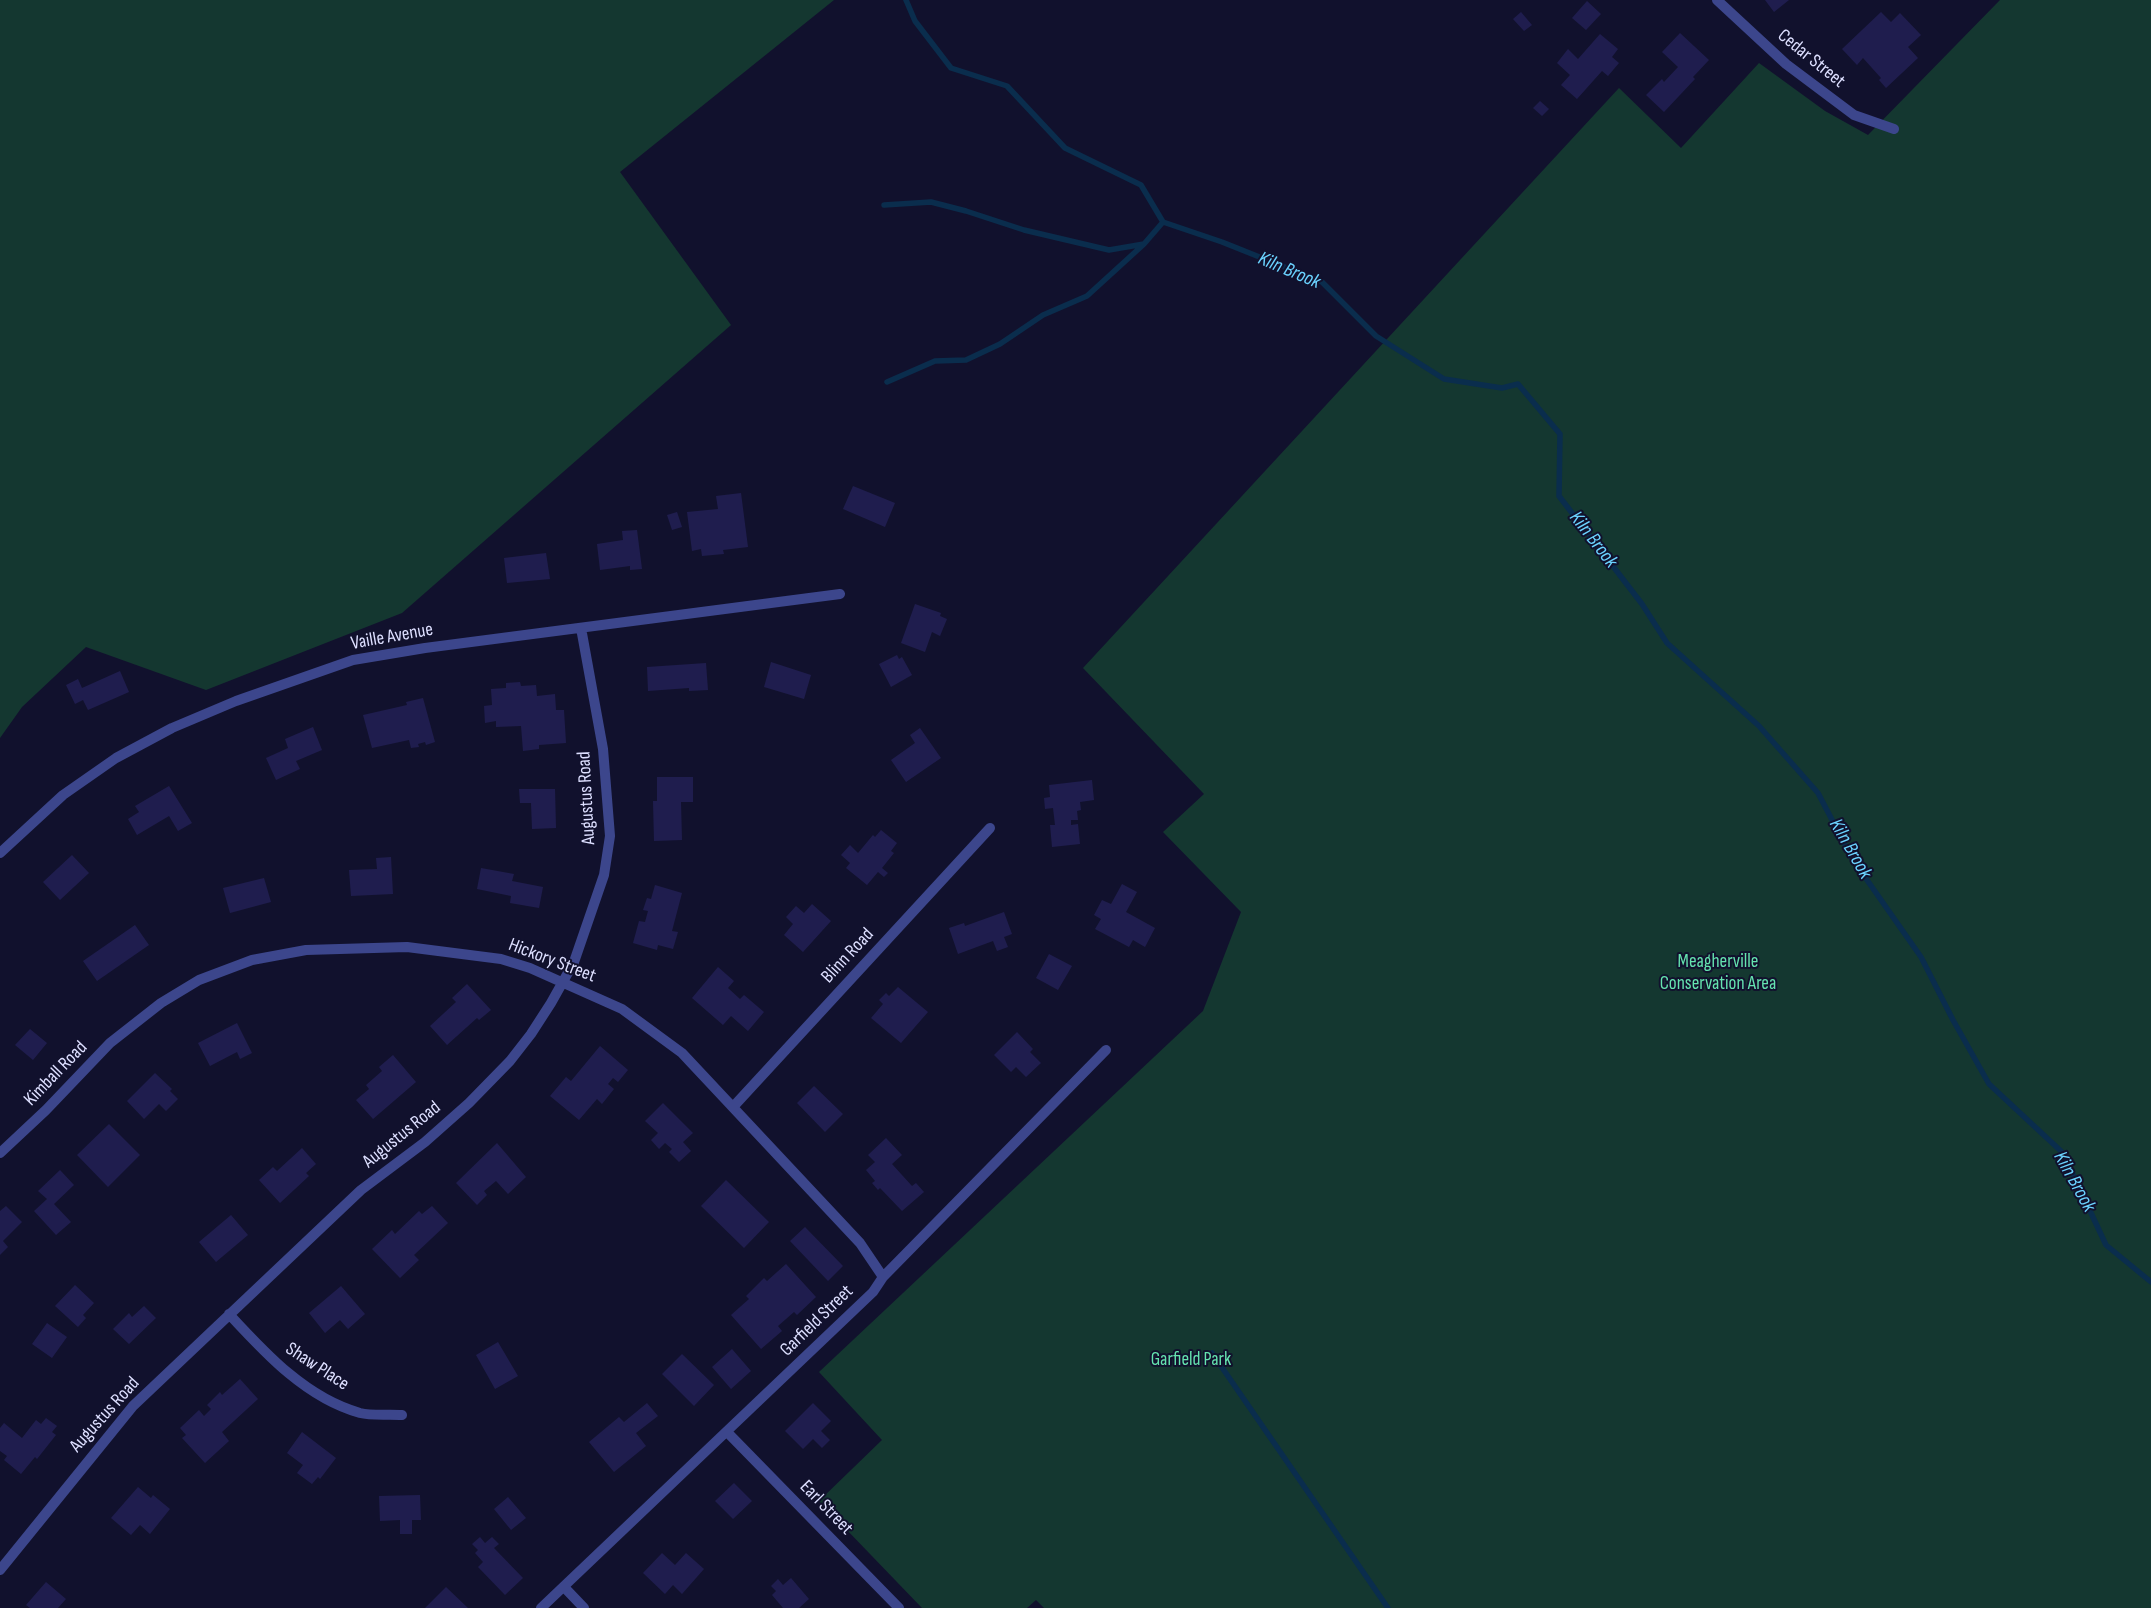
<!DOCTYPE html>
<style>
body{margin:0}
canvas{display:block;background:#11112d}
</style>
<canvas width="2151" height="1608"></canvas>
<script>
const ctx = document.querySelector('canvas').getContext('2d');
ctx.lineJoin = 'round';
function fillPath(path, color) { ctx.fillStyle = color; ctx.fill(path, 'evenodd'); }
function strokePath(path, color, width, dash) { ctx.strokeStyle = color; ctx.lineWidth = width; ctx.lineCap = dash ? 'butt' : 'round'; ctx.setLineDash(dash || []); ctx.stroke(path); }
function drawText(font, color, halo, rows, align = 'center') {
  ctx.font = font + ' "Sofia Sans Condensed",sans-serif'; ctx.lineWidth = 4; ctx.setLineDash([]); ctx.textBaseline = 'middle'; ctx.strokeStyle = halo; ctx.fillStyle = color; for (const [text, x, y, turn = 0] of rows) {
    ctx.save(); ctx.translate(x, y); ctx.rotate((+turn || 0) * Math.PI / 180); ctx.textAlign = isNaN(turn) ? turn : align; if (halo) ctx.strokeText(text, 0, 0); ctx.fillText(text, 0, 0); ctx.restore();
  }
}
fillPath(new Path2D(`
 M 0,0 L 834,0 L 620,172 L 731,325 L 402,613 L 206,690 L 86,647 L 22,707 L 0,738 Z
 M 2000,0 L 2151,0 L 2151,1608 L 1044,1608 L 1036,1600 L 1027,1608 L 922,1608 L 819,1501 L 882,1440 L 819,1372 L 1203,1011 L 1241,912 L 1163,832 L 1204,794 L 1083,668 L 1619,88 L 1681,148 L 1759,63 L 1825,111 L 1868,135 Z`), '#143730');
strokePath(new Path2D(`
 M 906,0 L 915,21 L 951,68 L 1007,86 L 1065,148 L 1141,185 L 1163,222 L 1222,242 L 1322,282 L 1376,336 L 1444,379 L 1502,388 L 1518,384 L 1560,434 L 1559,496 L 1642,604 L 1667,643 L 1759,726 L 1818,793 L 1853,860 L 1921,957 L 1953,1020 L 1989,1084 L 2063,1153 L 2106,1245 L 2151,1282
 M 884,205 L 931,202 L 966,211 L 1024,230 L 1109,250 L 1144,244 L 1163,222
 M 887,382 L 935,361 L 966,360 L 1000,344 L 1043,315 L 1087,296 L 1144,244
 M 1212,1353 L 1388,1608`), '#0a2d4d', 5.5);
fillPath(new Path2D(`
 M 1765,0 L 1789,0 L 1774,12 Z
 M 1587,1 L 1601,14 L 1586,30 L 1572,18 Z
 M 1521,12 L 1532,25 L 1524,31 L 1513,19 Z
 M 1881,12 L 1891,22 L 1900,13 L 1921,35 L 1908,47 L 1918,58 L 1886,88 L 1879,80 L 1881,78 L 1863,58 L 1857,65 L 1842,49 Z
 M 1680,33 L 1709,60 L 1693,77 L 1695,79 L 1664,112 L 1646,95 L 1662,79 L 1664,82 L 1678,67 L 1662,52 Z
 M 1600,34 L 1618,49 L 1612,57 L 1619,63 L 1608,76 L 1602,71 L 1577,99 L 1561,85 L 1570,75 L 1557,63 L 1568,49 L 1578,59 Z
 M 1540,101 L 1549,109 L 1542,116 L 1533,108 Z
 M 853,486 L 895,503 L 885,527 L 843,509 Z
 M 741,493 L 748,547 L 723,550 L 724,554 L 702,556 L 701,549 L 692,551 L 687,512 L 718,509 L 716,496 Z
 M 677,512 L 682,527 L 672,530 L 667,515 Z
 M 637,530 L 642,569 L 630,570 L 630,566 L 600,570 L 597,544 L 623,540 L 622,531 Z
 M 546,553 L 550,579 L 507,583 L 504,558 Z
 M 915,604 L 941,613 L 940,616 L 947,619 L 940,636 L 932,632 L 925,652 L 901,643 Z
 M 897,655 L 899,659 L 902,657 L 912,675 L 891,687 L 879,664 Z
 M 771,662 L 811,675 L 804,699 L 764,687 Z
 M 706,663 L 708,690 L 689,691 L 689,688 L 648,691 L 647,667 Z
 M 120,671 L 129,692 L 88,710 L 83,700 L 75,704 L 66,685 L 78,679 L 82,688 Z
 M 520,682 L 521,686 L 536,685 L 537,696 L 555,694 L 556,710 L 564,710 L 566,743 L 539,745 L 539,749 L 523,751 L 521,726 L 496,727 L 496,721 L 485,723 L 484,706 L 492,705 L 491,689 L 506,688 L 506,683 Z
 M 423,698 L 435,742 L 426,745 L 425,742 L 418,744 L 419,747 L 411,748 L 409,740 L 372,748 L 363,715 L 407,705 L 406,702 Z
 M 313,727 L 322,750 L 296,761 L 300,769 L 276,780 L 266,758 L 288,748 L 285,739 Z
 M 920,728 L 941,758 L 906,782 L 891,760 L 915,743 L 910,735 Z
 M 657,777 L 693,777 L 693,802 L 681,802 L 682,840 L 654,841 L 653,801 L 657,801 Z
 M 1092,780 L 1094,800 L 1080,802 L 1081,810 L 1077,811 L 1078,820 L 1071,820 L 1071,825 L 1078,824 L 1080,844 L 1052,847 L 1050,825 L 1055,825 L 1053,808 L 1045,809 L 1044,798 L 1050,797 L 1049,785 Z
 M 169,786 L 192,823 L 178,831 L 169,816 L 137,835 L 128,819 L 139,812 L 135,806 Z
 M 519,789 L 555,789 L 556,828 L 532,829 L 531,803 L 520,803 Z
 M 881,830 L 897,843 L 891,851 L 894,853 L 882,868 L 888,873 L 884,877 L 878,872 L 867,885 L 846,868 L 850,863 L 841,855 L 850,845 L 858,853 L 873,835 L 875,837 Z
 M 72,855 L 89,873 L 60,900 L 43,882 Z
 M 391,857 L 393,894 L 351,896 L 349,870 L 377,869 L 376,858 Z
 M 481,868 L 514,874 L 512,881 L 543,887 L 539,908 L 510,903 L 511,896 L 477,889 Z
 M 264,878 L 271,902 L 230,913 L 223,888 Z
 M 1122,884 L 1137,892 L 1126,912 L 1155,928 L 1145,947 L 1133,940 L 1129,947 L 1095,929 L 1101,919 L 1094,915 L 1102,900 L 1111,904 Z
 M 655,885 L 682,893 L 672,931 L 678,932 L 673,949 L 658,945 L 657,950 L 633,943 L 639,921 L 645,922 L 648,911 L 643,910 L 647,898 L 651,899 Z
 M 812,904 L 831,921 L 803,952 L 784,935 L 793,924 L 786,917 L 796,906 L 804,913 Z
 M 1004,912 L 1012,934 L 1004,937 L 1008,947 L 997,951 L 993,941 L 958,954 L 949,928 L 964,923 L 965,926 Z
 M 135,925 L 149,945 L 97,981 L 83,961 Z
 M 1049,954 L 1072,966 L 1058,990 L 1036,978 Z
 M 718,967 L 734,981 L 728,988 L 740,999 L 744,995 L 764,1012 L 748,1031 L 731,1016 L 723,1025 L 692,998 Z
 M 467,984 L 491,1010 L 479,1020 L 477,1018 L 447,1045 L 430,1026 L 456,1002 L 452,998 Z
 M 898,987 L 928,1012 L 901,1043 L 871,1018 L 883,1004 L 879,1000 L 886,993 L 889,996 Z
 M 237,1023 L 252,1053 L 240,1059 L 237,1052 L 210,1066 L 198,1043 Z
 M 30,1029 L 47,1043 L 33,1060 L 15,1045 Z
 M 1017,1032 L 1033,1049 L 1030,1052 L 1041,1063 L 1026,1077 L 1016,1067 L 1011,1072 L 994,1055 Z
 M 600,1046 L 628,1070 L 618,1082 L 613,1078 L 608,1084 L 614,1089 L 602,1104 L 597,1099 L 579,1120 L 550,1096 L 566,1077 L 571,1081 Z
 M 393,1055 L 416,1082 L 373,1119 L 356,1100 L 369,1089 L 366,1085 L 382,1071 L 379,1067 Z
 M 155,1073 L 172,1089 L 170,1091 L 178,1099 L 166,1111 L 159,1104 L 144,1119 L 127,1101 Z
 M 814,1086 L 843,1114 L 825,1132 L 797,1103 Z
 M 663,1103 L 693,1133 L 683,1142 L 691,1151 L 679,1162 L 669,1152 L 672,1149 L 665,1143 L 659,1149 L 651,1140 L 658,1133 L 645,1121 Z
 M 109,1124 L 140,1155 L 108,1187 L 77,1155 Z
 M 886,1138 L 902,1155 L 892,1164 L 912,1186 L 916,1183 L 924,1192 L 902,1211 L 880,1188 L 878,1190 L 872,1183 L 875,1181 L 866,1170 L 875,1162 L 868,1155 Z
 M 497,1143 L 526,1177 L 508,1194 L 496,1181 L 484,1191 L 487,1195 L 477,1205 L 456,1183 Z
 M 302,1148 L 316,1164 L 306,1173 L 309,1176 L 280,1203 L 259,1180 L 273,1167 L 277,1171 Z
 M 60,1170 L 74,1185 L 54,1204 L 71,1222 L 56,1235 L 34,1211 L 47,1199 L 38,1191 Z
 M 726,1180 L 769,1222 L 744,1248 L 701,1206 Z
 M 6,1206 L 22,1222 L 3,1241 L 8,1247 L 0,1255 L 0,1211 Z
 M 432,1206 L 448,1223 L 414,1255 L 419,1260 L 400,1278 L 372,1249 L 392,1230 L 395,1234 L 419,1211 L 422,1214 Z
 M 231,1215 L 248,1235 L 216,1262 L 199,1242 Z
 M 805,1227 L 843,1266 L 828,1281 L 790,1241 Z
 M 786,1264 L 816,1297 L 797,1315 L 794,1312 L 778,1326 L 782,1331 L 761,1349 L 731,1315 L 749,1299 L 746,1296 L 764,1278 L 767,1281 Z
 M 75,1285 L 94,1303 L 83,1315 L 86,1318 L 78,1327 L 55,1306 Z
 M 341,1286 L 365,1314 L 348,1329 L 340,1320 L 325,1333 L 309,1313 Z
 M 144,1306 L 156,1318 L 129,1344 L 113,1329 L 129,1313 L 132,1317 Z
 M 47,1323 L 67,1337 L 52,1358 L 32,1344 Z
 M 498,1342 L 518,1376 L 495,1389 L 476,1355 Z
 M 732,1349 L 751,1371 L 731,1389 L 712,1367 Z
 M 682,1354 L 714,1385 L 694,1406 L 662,1374 Z
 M 240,1379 L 258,1399 L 222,1432 L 229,1441 L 205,1463 L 182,1438 L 186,1435 L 180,1428 L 199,1410 L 204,1416 L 211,1409 L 207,1405 L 220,1392 L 222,1395 Z
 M 647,1403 L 658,1416 L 636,1433 L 646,1446 L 614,1472 L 589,1442 L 619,1417 L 624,1422 Z
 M 813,1403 L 831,1421 L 821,1431 L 830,1440 L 822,1448 L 813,1439 L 803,1449 L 785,1431 Z
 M 46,1418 L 57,1426 L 52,1432 L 56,1435 L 37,1459 L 35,1457 L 21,1474 L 4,1460 L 7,1456 L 0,1451 L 0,1428 L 4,1423 L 22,1438 L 36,1420 L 41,1424 Z
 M 302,1432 L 336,1458 L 320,1479 L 318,1477 L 312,1484 L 297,1473 L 303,1465 L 287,1453 Z
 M 734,1483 L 752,1501 L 733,1519 L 715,1501 Z
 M 138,1487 L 151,1498 L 153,1495 L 170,1509 L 150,1534 L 140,1525 L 131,1535 L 111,1518 Z
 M 420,1495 L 421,1520 L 412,1520 L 412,1534 L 400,1534 L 400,1520 L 380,1521 L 379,1496 Z
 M 508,1497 L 526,1518 L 511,1530 L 494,1509 Z
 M 480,1537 L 485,1543 L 492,1537 L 499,1544 L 494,1548 L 523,1578 L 505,1595 L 478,1567 L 483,1562 L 475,1553 L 478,1550 L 472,1544 Z
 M 662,1553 L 675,1565 L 686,1553 L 704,1569 L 682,1594 L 673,1585 L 665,1594 L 643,1573 Z
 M 791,1578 L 809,1599 L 799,1608 L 783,1608 L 772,1595 L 776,1591 L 771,1586 L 778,1579 L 783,1585 Z
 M 46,1582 L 66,1599 L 58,1608 L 30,1608 L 26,1605 Z
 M 446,1587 L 468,1608 L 425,1608 Z`), '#1f1d4e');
strokePath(new Path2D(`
 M 1717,0 L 1786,64 L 1854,115 L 1894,129
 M 0,853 L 63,795 L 116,758 L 172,728 L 236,701 L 353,660 L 425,648 L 840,594
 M 733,1107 L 990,828
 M 0,1153 L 46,1110 L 110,1043 L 161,1003 L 199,980 L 252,960 L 306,950 L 407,947 L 501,959 L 530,968 L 622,1009 L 682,1053 L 860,1243 L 883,1277
 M 229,1314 C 265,1353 306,1398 360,1413 C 372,1416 389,1414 402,1415
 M 727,1432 L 899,1608
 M 0,1570 L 133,1406 L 361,1190 L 425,1142 L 469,1103 L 510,1061 L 531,1034 L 551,1003 L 574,962 L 604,875 L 610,836 L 603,749 L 581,628
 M 564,1587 L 584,1608
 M 541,1608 L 873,1292 L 883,1277 L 1106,1050`), '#3c468c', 10);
drawText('19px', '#dddfff', '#11112d', [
 ["Cedar Street",1811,59,39],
 ["Vaille Avenue",392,637,-10],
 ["Augustus Road",587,798,-93],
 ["Blinn Road",848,956,-47],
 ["Hickory Street",552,961,21],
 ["Kimball Road",56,1074,-46],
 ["Augustus Road",402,1135,-39],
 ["Garfield Street",817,1321,-44],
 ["Shaw Place",317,1367,33],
 ["Augustus Road",105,1415,-48],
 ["Earl Street",826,1508,46]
]);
drawText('19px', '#65e3af', '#11112d', [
 ["Meagherville",1718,962],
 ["Conservation Area",1718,984],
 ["Garfield Park",1191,1360]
]);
drawText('italic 20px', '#6bd3ff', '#11112d', [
 ["Kiln Brook",1289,271,23],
 ["Kiln Brook",1593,540,52],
 ["Kiln Brook",1850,849,60],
 ["Kiln Brook",2074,1182,61]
]);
</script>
